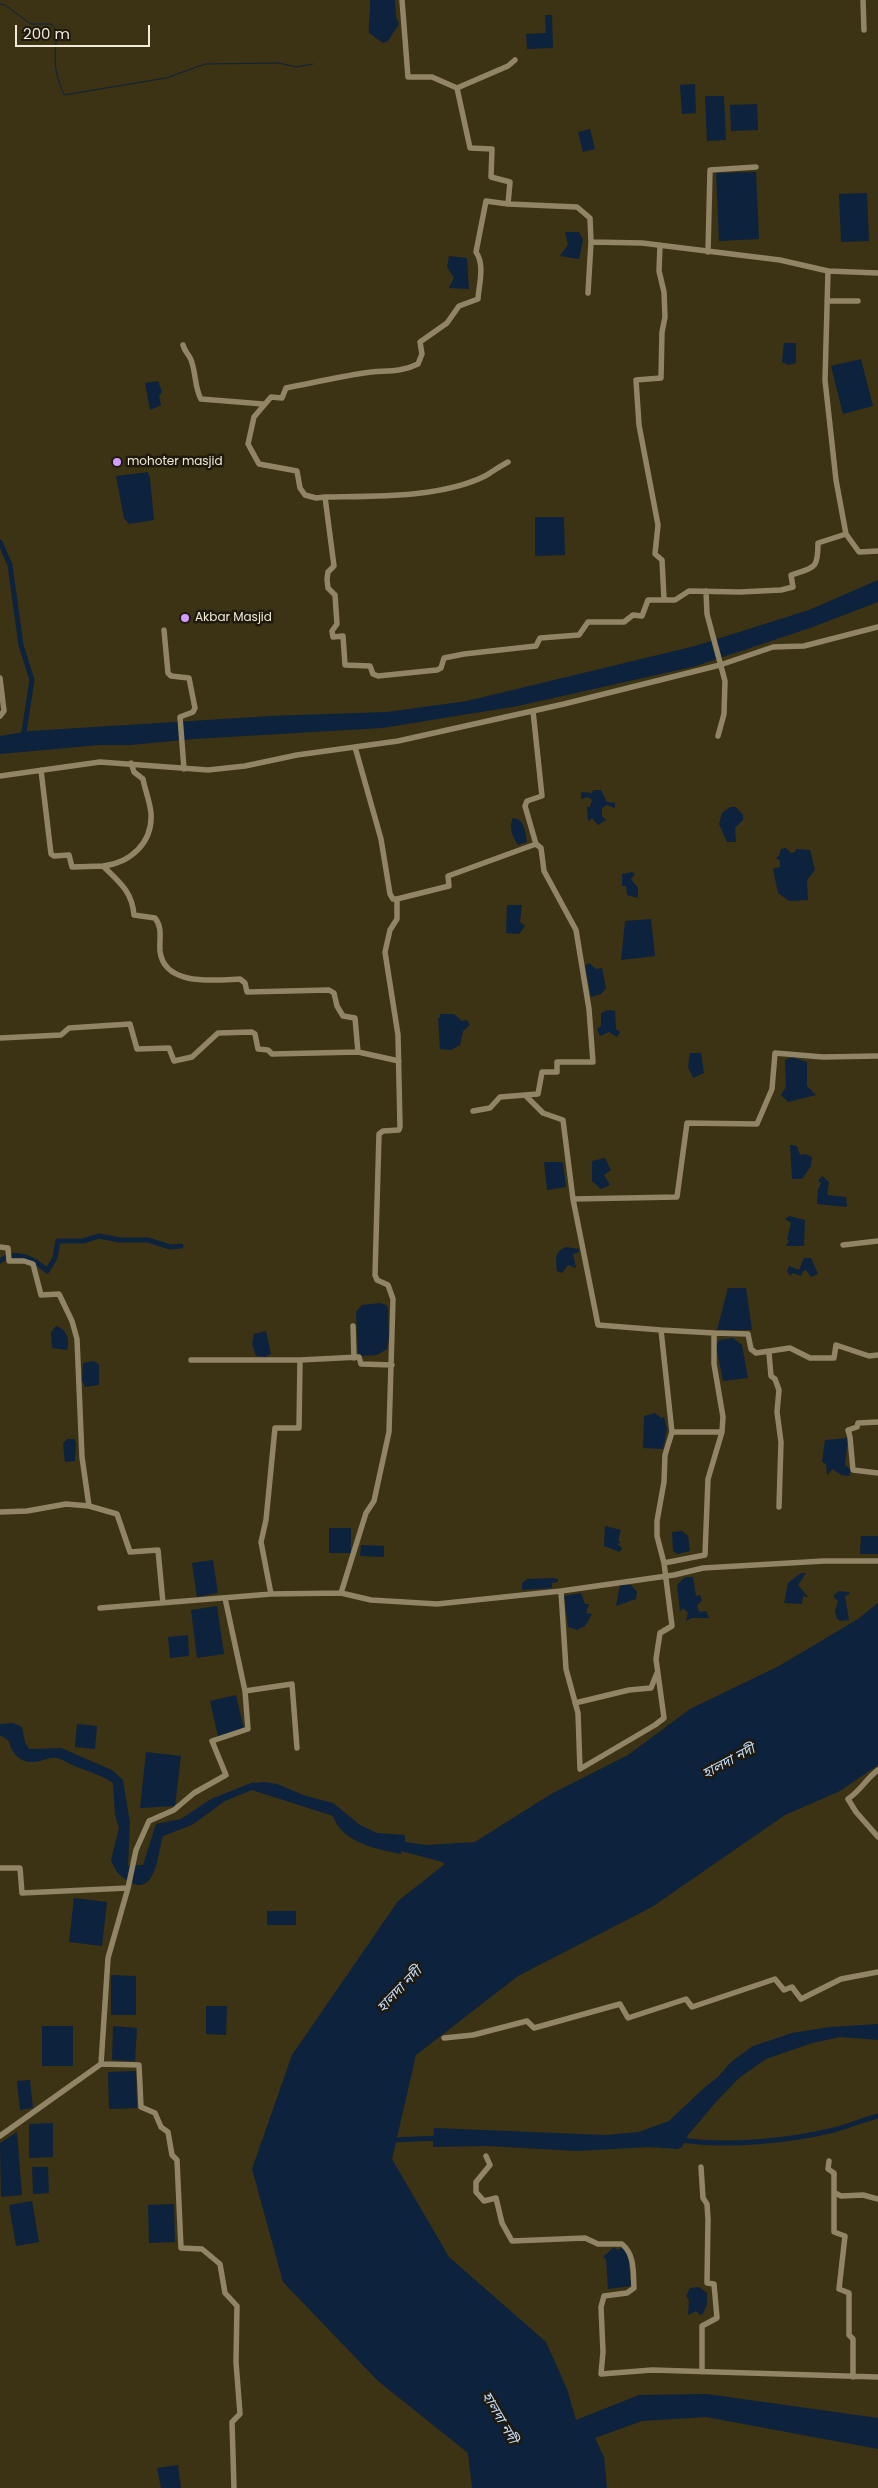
<!DOCTYPE html>
<meta charset="utf-8">
<style>
body{margin:0}
#map{position:relative;width:878px;height:2488px;overflow:hidden;background:#3c3214;font-family:Poppins,sans-serif}
canvas{display:block}
.scale{position:absolute;left:15px;top:25px;width:135px;height:22px;box-sizing:border-box;border:2px solid #f0ead9;border-top:0;padding-left:6px;font-size:15px;line-height:18px;white-space:nowrap;color:#f0ead9;-webkit-text-stroke:4px #1f1a0e;paint-order:stroke}
</style>
<div id="map">
<canvas width="878" height="2488"></canvas>
<div class="scale">200 m</div>
</div>
<script>
const ctx = document.querySelector('canvas').getContext('2d');
ctx.lineJoin = 'round';
function fillPath(path, color) { ctx.fillStyle = color; ctx.fill(path, 'evenodd'); }
function strokePath(path, color, width, dash) { ctx.strokeStyle = color; ctx.lineWidth = width; ctx.lineCap = dash ? 'butt' : 'round'; ctx.setLineDash(dash || []); ctx.stroke(path); }
function drawText(font, color, halo, rows, align = 'center') {
  ctx.font = font + ' Poppins,"Noto Sans Bengali",sans-serif'; ctx.lineWidth = 5; ctx.setLineDash([]); ctx.textBaseline = 'middle'; ctx.strokeStyle = halo; ctx.fillStyle = color; for (const [text, x, y, turn = 0] of rows) {
    ctx.save(); ctx.translate(x, y); ctx.rotate((+turn || 0) * Math.PI / 180); ctx.textAlign = isNaN(turn) ? turn : align; if (halo) ctx.strokeText(text, 0, 0); ctx.fillText(text, 0, 0); ctx.restore();
  }
}
fillPath(new Path2D(`
 M 370,0 L 395,0 L 396,17 L 399,24 L 388,41 L 383,43 L 369,33 C 368,22 371,12 370,0 Z
 M 545,15 L 552,15 L 553,48 L 527,49 L 526,34 L 546,33 Z
 M 695,84 L 696,113 L 682,114 L 680,85 Z
 M 705,96 L 724,96 L 726,140 L 707,141 Z
 M 757,104 L 758,130 L 731,131 L 730,105 Z
 M 590,129 L 595,149 L 583,152 L 578,132 Z
 M 756,172 L 759,239 L 719,241 L 716,173 Z
 M 867,193 L 869,241 L 841,242 L 839,194 Z
 M 565,232 L 579,232 L 583,240 L 579,259 L 560,256 L 568,245 Z
 M 449,256 L 467,258 L 469,289 L 449,288 L 454,278 L 447,267 Z
 M 784,343 L 796,343 L 796,363 L 788,365 L 782,362 Z
 M 861,359 L 873,406 L 843,414 L 831,366 Z
 M 158,381 L 162,392 L 159,396 L 161,405 L 150,410 L 145,383 Z
 M 148,472 L 150,478 L 154,520 L 129,524 L 124,518 L 116,476 Z
 M 535,517 L 564,517 L 565,555 L 535,556 Z
 M 878,580 L 878,602 L 810,628 L 696,666 L 518,706 L 382,728 L 194,739 L 130,745 L 100,745 L 0,754 L 0,736 L 30,731 L 271,716 L 387,712 L 467,701 L 695,646 L 809,610 Z
 M 593,790 L 601,790 L 607,802 L 615,803 L 615,808 L 607,805 L 602,808 L 602,816 L 606,820 L 598,825 L 592,818 L 588,821 L 587,807 L 590,807 L 592,800 L 588,797 L 581,799 L 581,792 L 592,793 Z
 M 730,807 L 736,807 L 743,815 L 743,820 L 735,828 L 736,842 L 727,842 L 719,824 L 722,813 Z
 M 513,818 C 525,819 525,832 527,842 L 518,845 C 513,838 508,827 513,818 Z
 M 786,848 L 791,853 L 795,852 L 796,849 L 810,850 L 815,870 L 807,880 L 808,900 L 789,901 L 778,893 L 773,869 L 780,867 L 780,861 L 776,858 L 779,856 L 781,849 Z
 M 632,872 L 635,874 L 631,879 L 638,888 L 638,898 L 627,895 L 626,886 L 622,886 L 622,874 Z
 M 507,905 L 522,905 L 520,922 L 525,926 L 519,934 L 506,933 Z
 M 651,919 L 655,956 L 621,960 L 625,921 Z
 M 589,963 L 596,969 L 602,968 L 606,988 L 601,994 L 591,997 L 585,966 Z
 M 608,1010 L 615,1011 L 616,1029 L 620,1032 L 617,1037 L 609,1032 L 600,1036 L 597,1029 L 601,1026 L 601,1013 Z
 M 440,1014 L 454,1014 L 462,1021 L 467,1020 L 470,1025 L 463,1031 L 460,1045 L 451,1050 L 440,1049 L 438,1018 L 440,1018 Z
 M 690,1053 L 701,1053 L 704,1073 L 693,1078 L 688,1067 Z
 M 792,1057 L 807,1062 L 807,1086 L 816,1095 L 788,1102 L 781,1095 L 786,1087 L 785,1060 Z
 M 790,1145 L 797,1146 L 800,1155 L 806,1154 L 812,1157 L 811,1166 L 802,1179 L 792,1179 Z
 M 605,1158 L 611,1170 L 604,1175 L 610,1185 L 601,1189 L 592,1181 L 592,1161 Z
 M 544,1162 L 563,1162 L 566,1187 L 547,1190 Z
 M 822,1176 L 829,1182 L 827,1195 L 846,1197 L 847,1207 L 817,1204 L 818,1190 L 821,1183 L 818,1181 Z
 M 789,1216 L 805,1220 L 804,1246 L 786,1246 L 789,1241 L 787,1239 L 791,1223 L 785,1219 Z
 M 566,1247 L 579,1249 L 579,1252 L 573,1254 L 576,1268 L 568,1265 L 562,1273 L 557,1271 C 556,1259 554,1252 566,1247 Z
 M 804,1258 L 811,1258 L 818,1274 L 811,1277 L 806,1270 L 803,1271 L 801,1276 L 793,1273 L 790,1276 L 787,1271 L 789,1266 L 799,1270 Z
 M 728,1288 L 746,1288 L 752,1330 L 717,1330 Z
 M 380,1303 L 386,1305 L 388,1308 L 389,1336 L 387,1349 L 377,1355 L 361,1356 L 358,1353 L 356,1312 L 362,1305 Z
 M 56,1326 C 67,1329 70,1340 67,1350 L 52,1348 L 51,1332 Z
 M 266,1331 L 271,1354 L 265,1357 L 256,1356 L 252,1344 L 254,1334 Z
 M 733,1338 L 742,1345 L 748,1378 L 723,1381 L 716,1346 L 719,1340 Z
 M 93,1361 L 99,1364 L 99,1385 L 85,1387 L 82,1380 L 83,1363 Z
 M 655,1413 L 661,1418 L 664,1417 L 667,1429 L 663,1449 L 643,1448 L 644,1416 Z
 M 848,1438 L 845,1465 L 851,1470 L 849,1476 L 841,1475 L 833,1469 L 827,1475 L 826,1464 L 822,1462 L 825,1440 Z
 M 67,1439 L 74,1439 L 76,1442 L 75,1461 L 65,1462 L 63,1444 Z
 M 605,1526 L 621,1530 L 618,1540 L 621,1543 L 617,1544 L 622,1548 L 620,1552 L 604,1546 Z
 M 329,1528 L 351,1528 L 351,1553 L 329,1553 Z
 M 682,1531 L 688,1536 L 690,1551 L 677,1554 L 673,1551 L 672,1532 Z
 M 861,1536 L 878,1536 L 878,1554 L 860,1554 Z
 M 361,1545 L 384,1546 L 384,1557 L 360,1556 Z
 M 213,1560 L 218,1593 L 197,1597 L 192,1563 Z
 M 801,1573 L 806,1573 L 798,1585 L 808,1597 L 803,1596 L 802,1604 L 784,1603 L 788,1583 Z
 M 685,1577 L 693,1577 L 696,1596 L 700,1595 L 702,1600 L 697,1606 L 699,1612 L 706,1611 L 709,1618 L 692,1618 L 686,1621 L 688,1613 L 683,1608 L 680,1612 L 677,1585 Z
 M 553,1578 L 558,1579 L 558,1582 L 552,1583 L 552,1588 L 522,1590 L 522,1583 L 527,1579 Z
 M 620,1585 L 631,1585 L 637,1592 L 636,1599 L 616,1606 Z
 M 839,1591 L 849,1592 L 850,1594 L 845,1596 L 849,1620 L 841,1621 L 837,1619 L 835,1611 L 838,1601 L 833,1596 Z
 M 581,1593 L 585,1604 L 589,1604 L 586,1613 L 592,1614 L 585,1626 L 577,1630 L 568,1627 L 564,1596 Z
 M 878,1603 L 878,1765 L 840,1791 L 785,1815 L 652,1907 L 518,1976 L 416,2055 L 392,2159 L 449,2257 L 546,2342 L 567,2389 L 576,2420 L 639,2395 L 707,2394 L 878,2418 L 878,2449 L 706,2417 L 642,2421 L 595,2438 L 604,2457 L 607,2488 L 472,2488 L 468,2453 L 378,2381 L 283,2282 L 252,2169 L 292,2055 L 398,1901 L 445,1864 L 432,1854 L 402,1848 L 401,1854 C 377,1849 342,1843 333,1816 L 252,1790 L 225,1801 L 192,1825 L 163,1836 C 158,1850 157,1899 128,1881 C 119,1876 115,1870 111,1860 L 119,1828 L 115,1815 L 113,1783 C 101,1775 90,1772 77,1767 C 71,1765 66,1761 60,1759 C 50,1755 43,1762 33,1762 C 21,1763 11,1753 9,1741 L 0,1735 L 0,1724 L 13,1723 L 22,1727 L 25,1742 L 29,1749 L 61,1748 L 112,1770 L 123,1780 L 130,1823 L 128,1866 L 143,1865 L 156,1824 L 181,1819 L 211,1799 L 251,1783 L 264,1782 L 277,1784 L 306,1796 L 333,1803 L 360,1825 L 377,1833 L 405,1835 L 405,1842 L 426,1845 L 475,1842 L 551,1794 L 628,1755 L 690,1709 L 779,1666 L 858,1619 Z
 M 217,1606 L 224,1654 L 197,1658 L 191,1610 Z
 M 188,1635 L 189,1656 L 170,1658 L 168,1637 Z
 M 236,1695 L 244,1729 L 218,1736 L 210,1701 Z
 M 77,1724 L 97,1726 L 95,1749 L 75,1747 Z
 M 146,1752 L 181,1756 L 175,1806 L 140,1808 Z
 M 74,1898 L 107,1902 L 102,1946 L 69,1942 Z
 M 267,1911 L 296,1911 L 296,1925 L 267,1925 Z
 M 111,1975 L 136,1976 L 136,2015 L 111,2015 Z
 M 206,2006 L 227,2006 L 226,2035 L 206,2034 Z
 M 878,2024 L 878,2040 L 841,2037 L 812,2043 L 766,2059 L 739,2078 L 716,2102 L 688,2135 L 682,2147 L 678,2149 L 648,2147 L 578,2151 L 487,2146 L 433,2147 L 434,2128 L 605,2135 L 639,2132 L 669,2121 L 704,2088 L 718,2077 L 731,2062 L 753,2046 L 792,2033 L 830,2027 Z
 M 42,2026 L 73,2026 L 73,2066 L 42,2066 Z
 M 113,2026 L 137,2028 L 135,2061 L 112,2060 Z
 M 136,2071 L 137,2108 L 109,2109 L 108,2072 Z
 M 30,2080 L 33,2108 L 20,2110 L 17,2081 Z
 M 53,2123 L 53,2157 L 29,2158 L 29,2124 Z
 M 17,2132 L 22,2195 L 1,2197 L 0,2143 Z
 M 32,2167 L 48,2167 L 49,2193 L 33,2194 Z
 M 32,2201 L 39,2242 L 16,2246 L 9,2205 Z
 M 174,2204 L 175,2242 L 149,2243 L 148,2205 Z
 M 614,2247 L 617,2250 L 623,2247 L 628,2253 L 631,2286 L 608,2289 L 606,2259 L 603,2257 Z
 M 699,2287 L 707,2293 L 707,2304 L 703,2314 L 700,2315 L 696,2311 L 688,2315 L 689,2300 L 686,2296 L 690,2288 Z
 M 178,2465 L 181,2488 L 161,2488 L 157,2468 Z`), '#0d223c');
strokePath(new Path2D(`
 M 0,4 L 5,5 L 31,24 L 51,24 L 58,31 C 53,55 54,72 64,95 L 166,78 L 205,64 L 279,63 L 296,67 L 313,64`), '#0d223c', 1);
strokePath(new Path2D(`
 M 0,542 L 10,565 L 21,645 L 32,680 L 23,738
 M 0,1261 C 16,1249 35,1259 47,1271 L 55,1258 L 58,1241 L 83,1241 L 99,1236 L 120,1240 L 148,1240 L 170,1247 L 181,1246
 M 396,1847 L 441,1859
 M 391,2140 L 440,2138
 M 681,2140 C 727,2147 789,2141 834,2130 C 849,2126 863,2120 878,2116`), '#0d223c', 5);
strokePath(new Path2D(`
 M 402,0 L 408,77 L 432,77 L 457,88 L 470,148 L 492,149 L 491,177 L 510,182 L 508,204 L 486,201 L 476,252 C 485,265 479,284 478,299 L 459,306 L 447,323 L 420,342 L 422,354 L 418,364 C 400,373 383,370 364,373 C 338,377 312,383 286,388 L 282,398 L 271,397 L 254,417 L 248,444 L 259,464 L 297,471 L 300,488 L 305,495 L 316,498 L 325,497 L 334,566 L 328,572 L 327,579 L 328,588 L 335,595 L 337,624 L 332,631 L 333,637 L 343,636 L 345,665 L 370,666 L 373,674 L 378,676 L 437,670 L 441,668 L 444,658 L 464,654 L 536,646 L 540,638 L 579,635 L 588,622 L 624,622 L 633,615 L 642,616 L 648,600 L 675,600 L 689,591 L 740,592 L 781,590 L 793,587 L 791,575 C 815,567 818,569 818,543 L 846,534 L 859,552 L 878,551
 M 863,0 L 864,30
 M 457,88 L 508,66 L 515,60
 M 508,204 L 577,207 L 590,218 L 591,242 L 642,243 L 780,260 L 828,271 L 825,380 L 836,480 L 846,534
 M 660,245 L 659,271 L 664,292 L 665,317 L 662,332 L 661,378 L 636,380 L 639,425 L 658,525 L 655,554 L 662,560 L 664,599
 M 708,252 L 710,170 L 756,167
 M 828,271 L 878,273
 M 588,293 L 591,242
 M 827,301 L 858,301
 M 183,345 C 185,353 191,356 192,363 C 196,375 195,389 201,399 L 263,404
 M 325,497 C 374,496 441,498 485,476 C 492,472 500,466 508,462
 M 706,591 L 707,614 L 725,681 L 724,714 L 718,736
 M 164,630 L 168,673 L 171,676 L 189,678 L 195,708 L 193,712 L 180,717 L 184,769
 M 0,678 L 4,711 L 0,716
 M 355,747 L 381,839 L 390,894 L 393,899 L 397,899 L 449,886 L 448,876 L 536,844 L 525,806 L 527,801 L 542,796 L 533,711
 M 131,763 L 134,772 L 143,779 C 145,790 150,802 151,813 C 153,843 130,863 103,866 C 119,882 132,891 134,915 L 155,918 C 163,928 159,939 160,951 C 164,987 216,980 240,979 L 245,983 L 247,992 L 329,990 L 334,993 L 337,1006 L 343,1016 L 355,1018 L 358,1052
 M 41,770 L 51,854 L 54,856 L 69,855 L 72,867 L 103,866
 M 0,776 L 100,762 L 208,770 L 245,766 L 297,755 L 398,741 L 564,704 L 720,665 L 773,647 L 804,646 L 878,627
 M 0,1038 L 61,1035 L 69,1028 L 130,1024 L 137,1049 L 169,1048 L 174,1061 L 192,1057 L 218,1033 L 252,1032 L 255,1034 L 258,1049 L 268,1050 L 272,1054 L 358,1052 L 399,1061
 M 526,1096 L 543,1113 L 563,1120 L 573,1199 L 598,1325 L 661,1330 L 672,1432 L 665,1455 L 664,1482 L 657,1521 L 657,1536 L 664,1563 L 672,1626 L 660,1633 L 656,1659 L 664,1718 L 655,1725 L 580,1769 L 578,1713 L 566,1669 L 561,1591
 M 473,1111 L 490,1108 L 500,1097 L 538,1094 L 542,1072 L 557,1072 L 557,1062 L 593,1062 L 589,1009 L 576,930 L 544,871 L 541,848 L 536,844
 M 573,1199 L 677,1197 L 687,1123 L 757,1124 L 772,1089 L 775,1053 L 823,1057 L 878,1056
 M 843,1245 L 878,1241
 M 0,1247 L 8,1248 L 9,1261 L 24,1261 L 33,1264 L 41,1295 L 59,1294 L 72,1321 L 77,1339 L 82,1457 L 89,1506 L 117,1514 L 130,1552 L 158,1550 L 163,1603
 M 353,1326 L 354,1358
 M 661,1330 L 714,1333 L 714,1364 L 723,1417 L 722,1432 L 672,1432
 M 714,1333 L 748,1334 L 751,1349 L 756,1353 L 790,1348 L 810,1358 L 834,1358 L 836,1345 L 869,1356 L 878,1355
 M 769,1353 L 771,1376 L 775,1379 L 779,1390 L 777,1412 L 781,1442 L 779,1507
 M 191,1360 L 300,1360 L 299,1428 L 275,1428 L 266,1520 L 261,1542 L 271,1594
 M 300,1360 L 359,1357 L 361,1364 L 392,1365
 M 878,1422 L 858,1423 L 857,1427 L 848,1430 L 850,1437 L 853,1470 L 878,1473
 M 0,1512 L 27,1511 L 66,1504 L 89,1506
 M 664,1563 L 705,1555 L 708,1479 L 722,1432
 M 341,1593 L 366,1513 L 374,1501 L 389,1432 L 393,1299 L 388,1285 L 377,1280 L 375,1275 L 379,1134 L 383,1131 L 399,1130 L 400,1127 L 398,1035 L 385,952 L 390,930 L 397,919 L 397,899
 M 100,1608 L 271,1594 L 341,1593 L 371,1600 L 437,1604 L 561,1591 L 674,1575 L 703,1568 L 824,1561 L 878,1561
 M 245,1691 L 292,1684 L 297,1748
 M 575,1703 L 629,1690 L 651,1688 L 657,1673
 M 878,1770 C 865,1780 862,1789 848,1799 L 856,1812 L 878,1837
 M 0,1868 L 20,1868 L 22,1893 L 128,1888
 M 444,2038 L 473,2035 L 527,2021 L 534,2028 L 620,2004 L 628,2018 L 686,1999 L 692,2007 L 775,1979 L 784,1990 L 792,1987 L 801,1999 L 841,1979 L 878,1972
 M 101,2064 L 139,2065 L 141,2107 L 155,2113 L 161,2127 L 168,2132 L 172,2155 L 177,2160 L 181,2248 L 202,2249 L 220,2264 L 225,2293 L 237,2306 L 236,2362 L 240,2414 L 232,2422 L 234,2488
 M 0,2136 L 101,2064 L 108,1958 L 128,1888 L 136,1850 L 149,1821 L 174,1810 L 194,1793 L 226,1775 L 212,1741 L 248,1729 L 245,1691 L 225,1598
 M 486,2156 L 490,2165 L 476,2182 L 476,2192 L 484,2201 L 496,2198 L 502,2223 L 512,2241 L 585,2238 L 598,2244 L 622,2244 C 635,2255 633,2272 634,2288 L 627,2293 L 604,2296 L 601,2307 L 603,2352 L 601,2374 L 652,2370 L 878,2377
 M 829,2161 L 828,2169 L 834,2173 L 834,2232 L 845,2236 L 839,2289 L 849,2293 L 849,2335 L 853,2339 L 853,2377
 M 701,2167 L 703,2198 L 707,2204 L 708,2219 L 707,2283 L 714,2284 L 717,2318 L 702,2326 L 702,2372
 M 835,2193 L 841,2196 L 863,2195 L 878,2199`), '#918566', 5.5);
for (const [x, y, r, color] of [
 [117,462,5,"#d29dfd"],
 [185,618,5,"#d29dfd"]
]) { const dot = new Path2D(); dot.arc(x, y, r, 0, 2 * Math.PI); ctx.fillStyle = color; ctx.fill(dot); strokePath(dot, '#1f1a0e', 2); }
drawText('12px', '#f0ead9', '#1f1a0e', [
 ["mohoter masjid",127,462],
 ["Akbar Masjid",195,618]
], 'left');
drawText('italic 14px', '#c3dbfc', '#1f1a0e', [
 ["হালদা নদী",729,1762,-28],
 ["হালদা নদী",400,1990,-46],
 ["হালদা নদী",499,2418,60]
]);
</script>
